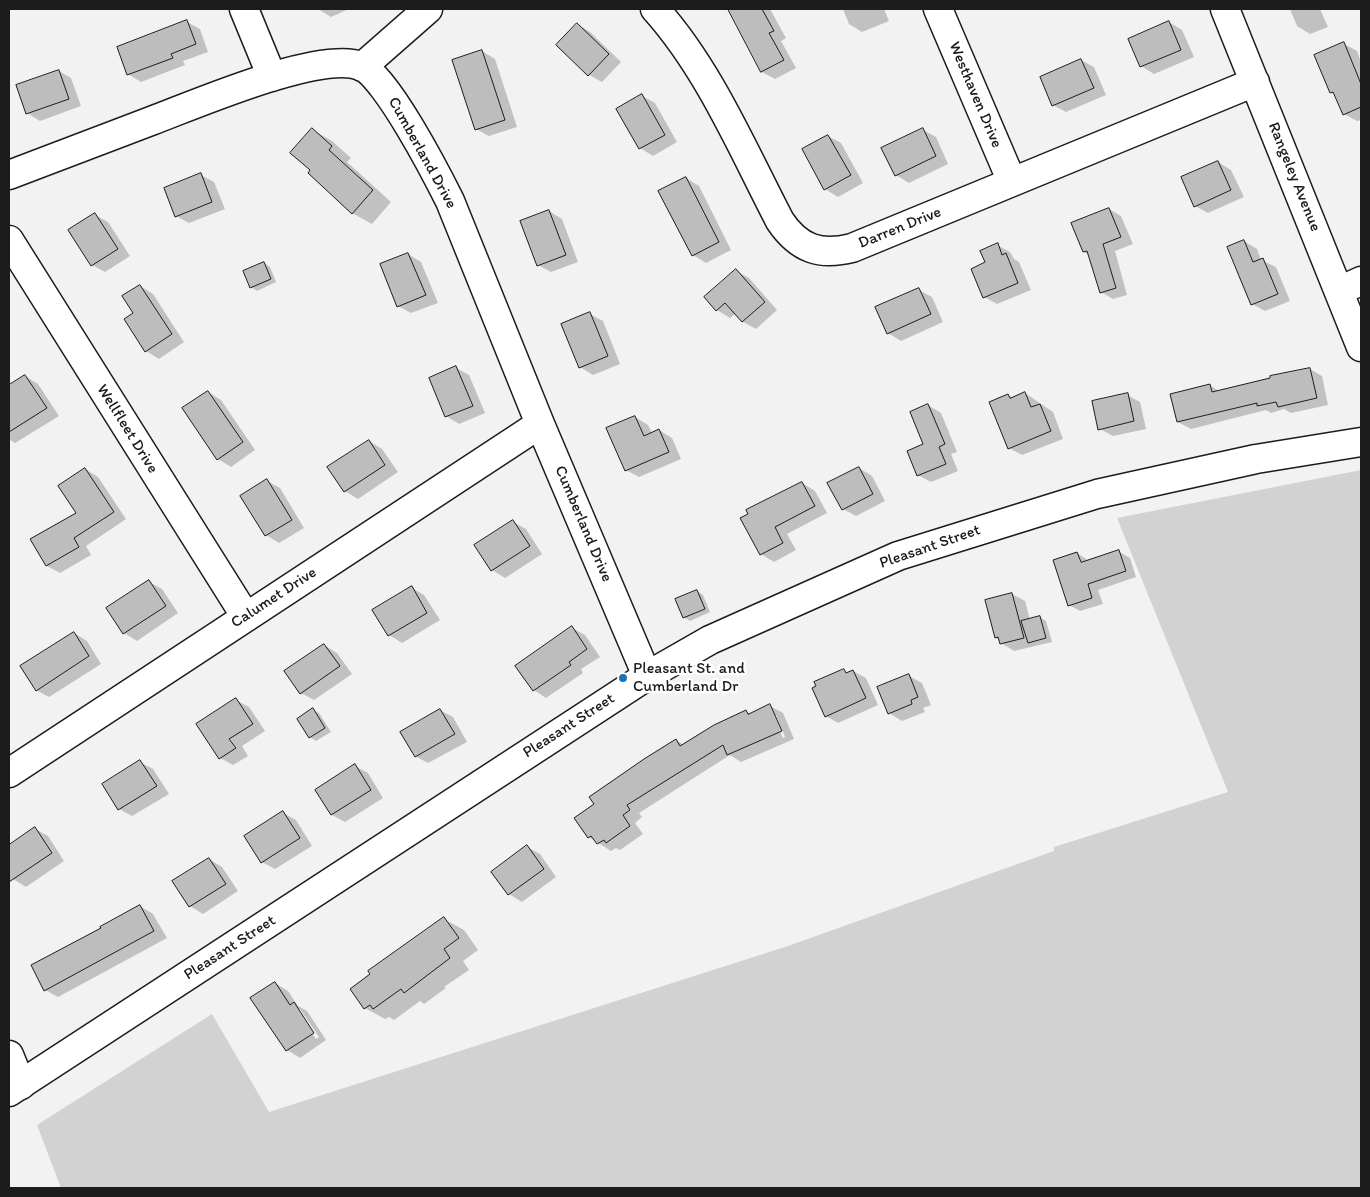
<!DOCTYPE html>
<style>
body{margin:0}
#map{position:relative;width:1370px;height:1197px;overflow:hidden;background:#f2f2f2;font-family:Itim,sans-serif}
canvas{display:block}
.frame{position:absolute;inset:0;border:10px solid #1c1c1c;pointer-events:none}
</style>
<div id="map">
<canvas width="1370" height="1197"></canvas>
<div class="frame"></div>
</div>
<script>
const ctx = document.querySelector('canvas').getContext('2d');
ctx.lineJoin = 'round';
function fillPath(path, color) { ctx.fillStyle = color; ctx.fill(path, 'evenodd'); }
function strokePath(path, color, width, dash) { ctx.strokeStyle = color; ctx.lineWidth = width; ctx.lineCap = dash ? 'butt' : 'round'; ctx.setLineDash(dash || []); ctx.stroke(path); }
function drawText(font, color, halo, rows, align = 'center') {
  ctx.font = font + ' Itim,sans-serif'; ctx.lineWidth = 5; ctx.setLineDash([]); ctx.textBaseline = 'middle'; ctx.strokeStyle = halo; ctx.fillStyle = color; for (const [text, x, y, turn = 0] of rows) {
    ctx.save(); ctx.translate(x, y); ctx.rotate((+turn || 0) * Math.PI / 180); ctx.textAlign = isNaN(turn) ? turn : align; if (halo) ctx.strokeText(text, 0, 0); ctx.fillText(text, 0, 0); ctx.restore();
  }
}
fillPath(new Path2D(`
 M 1361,470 L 1361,1188 L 61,1188 L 37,1125 L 212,1014 L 269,1112 L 788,946 L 1054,851 L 1054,847 L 1228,792 L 1117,518 Z`), '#d2d2d2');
fillPath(new Path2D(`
 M 318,9 L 349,9 L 331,17 Z
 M 735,9 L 770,9 L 786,38 L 781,41 L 796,68 L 775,79 L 762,72 L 730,11 Z
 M 843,9 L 884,9 L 889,21 L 862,32 L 849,24 Z
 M 1290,9 L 1320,9 L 1328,27 L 1310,34 L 1297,26 Z
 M 187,22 L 200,29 L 208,52 L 183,61 L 185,65 L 141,82 L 128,74 Z
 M 1169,22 L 1182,30 L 1194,57 L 1154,74 L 1141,66 Z
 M 577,24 L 590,32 L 621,62 L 602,82 L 589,75 Z
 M 1344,44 L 1357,51 L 1361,62 L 1361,120 L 1357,121 L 1344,114 L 1336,96 L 1331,92 Z
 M 482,51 L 495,59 L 517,127 L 489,136 L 476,129 Z
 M 1081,60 L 1094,67 L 1106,95 L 1066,112 L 1053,105 Z
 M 59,71 L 71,78 L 81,106 L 40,121 L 27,113 Z
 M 642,96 L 655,103 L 677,142 L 653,156 L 640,148 Z
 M 313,130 L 332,141 L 351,158 L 347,162 L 391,202 L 372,224 L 352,213 L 312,170 Z
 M 923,130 L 936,137 L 948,164 L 909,183 L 896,175 Z
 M 828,136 L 841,143 L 863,183 L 838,197 L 825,189 Z
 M 1218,162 L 1231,170 L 1244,197 L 1208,213 L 1195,206 Z
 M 201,175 L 214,182 L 225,209 L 189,223 L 176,216 Z
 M 686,178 L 699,186 L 731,250 L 706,263 L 693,255 Z
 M 1109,209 L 1121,216 L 1133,244 L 1115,251 L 1127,295 L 1113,299 L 1101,292 L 1089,255 L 1084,252 Z
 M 549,211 L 562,219 L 578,262 L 551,272 L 538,265 Z
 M 95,215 L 108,222 L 130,256 L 105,272 L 92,265 Z
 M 1244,241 L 1257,249 L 1261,260 L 1276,267 L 1290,301 L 1265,311 L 1252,304 Z
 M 997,245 L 1010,252 L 1014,259 L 1019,262 L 1031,290 L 997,304 L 984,297 L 987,263 Z
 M 408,254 L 421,262 L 438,303 L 411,313 L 398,306 Z
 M 264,263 L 270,267 L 276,282 L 257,291 L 251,287 Z
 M 736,271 L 749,278 L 777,310 L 756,329 L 743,322 L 736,313 L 730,318 L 717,310 L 706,298 Z
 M 140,286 L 153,294 L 184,342 L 159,359 L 146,351 L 135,313 Z
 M 919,290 L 932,297 L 943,322 L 901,341 L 888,333 Z
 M 590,314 L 603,321 L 620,364 L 593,375 L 580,367 Z
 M 456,368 L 469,375 L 485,413 L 459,424 L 446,416 Z
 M 1310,369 L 1322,376 L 1328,405 L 1291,413 L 1284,409 L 1271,413 L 1266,410 L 1191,429 L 1178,422 L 1209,385 L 1221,392 Z
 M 25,376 L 38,384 L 59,416 L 15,443 L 9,439 L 9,386 Z
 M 208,392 L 221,400 L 255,450 L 231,467 L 218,459 L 184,409 Z
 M 1025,393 L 1053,412 L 1063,439 L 1022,455 L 1009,448 L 1008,395 L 1013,398 Z
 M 1127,395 L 1140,402 L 1146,429 L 1113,436 L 1100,429 Z
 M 928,405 L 941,413 L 957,452 L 951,454 L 958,471 L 931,482 L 918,475 L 925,444 Z
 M 635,417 L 648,425 L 652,433 L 659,430 L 672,438 L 681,459 L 639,477 L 626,470 Z
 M 369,441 L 382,449 L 398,472 L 358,499 L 345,491 Z
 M 859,468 L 872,476 L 885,501 L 856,516 L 843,509 Z
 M 85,469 L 98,477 L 126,519 L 86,546 L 91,555 L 60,573 L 47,566 L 32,540 L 77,514 Z
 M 267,481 L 280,488 L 304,528 L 279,543 L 266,535 L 242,496 Z
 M 802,483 L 815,491 L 827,513 L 787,534 L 796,550 L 774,562 L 761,554 L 742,519 Z
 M 513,522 L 526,529 L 542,554 L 505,578 L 492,570 L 476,546 Z
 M 1118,551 L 1130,558 L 1136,577 L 1098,590 L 1103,604 L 1080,611 L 1069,605 L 1077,553 L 1089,561 Z
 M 149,582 L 162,589 L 178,613 L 137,641 L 124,633 Z
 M 412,588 L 424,595 L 440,620 L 402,643 L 389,635 L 374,611 Z
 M 697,591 L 703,595 L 710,612 L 690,621 L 684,617 Z
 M 1012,594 L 1025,601 L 1030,620 L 1040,617 L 1046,621 L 1052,642 L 1014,651 L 1001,643 L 1000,640 L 996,638 L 986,601 Z
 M 572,628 L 585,635 L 600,657 L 581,669 L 583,673 L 546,698 L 534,690 Z
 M 74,633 L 87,641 L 101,664 L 49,697 L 36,690 Z
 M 324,645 L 337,653 L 352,674 L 314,700 L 301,693 Z
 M 844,671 L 848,673 L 853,671 L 866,678 L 878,705 L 838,723 L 826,716 Z
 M 909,676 L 922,683 L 931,705 L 923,708 L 925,712 L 902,721 L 889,713 L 879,688 Z
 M 236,700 L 249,707 L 265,731 L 242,746 L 248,756 L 233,765 L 220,758 Z
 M 770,706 L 783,713 L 794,739 L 741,762 L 730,755 L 639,813 L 642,817 L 635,823 L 643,834 L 620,850 L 616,848 L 611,851 L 589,837 L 676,740 L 684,745 L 746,712 L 750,714 ZM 773,715 L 776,715 L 785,737 L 783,738 Z
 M 313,710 L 319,713 L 331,732 L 316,741 L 310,737 Z
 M 440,710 L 453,717 L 467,742 L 428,763 L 415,756 Z
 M 140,762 L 153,769 L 169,794 L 132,816 L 119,809 Z
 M 355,766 L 368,773 L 383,798 L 345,822 L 332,815 L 317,790 Z
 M 283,813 L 296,820 L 312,846 L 275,869 L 262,862 Z
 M 35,829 L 48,836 L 64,861 L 26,887 L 13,879 L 9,873 L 9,846 Z
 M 527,847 L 540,854 L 556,877 L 522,902 L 509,894 L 493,872 Z
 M 209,859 L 222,867 L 238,891 L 203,914 L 190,906 Z
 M 140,906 L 153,914 L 167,938 L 58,997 L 45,990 L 102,929 Z
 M 444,919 L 464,930 L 478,950 L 463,961 L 469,970 L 444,987 L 446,988 L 424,1004 L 420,1001 L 394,1020 L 389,1017 L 385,1019 L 365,1008 Z
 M 275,983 L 288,991 L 298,1006 L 307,1011 L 326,1040 L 300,1058 L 287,1050 ZM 297,1009 L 300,1009 L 319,1037 L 316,1039 Z`), '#0003');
const building = new Path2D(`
 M 728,9 L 762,9 L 774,31 L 769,33 L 784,60 L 761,72 Z
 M 187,20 L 196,44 L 171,54 L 173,58 L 127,75 L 117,47 Z
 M 1169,21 L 1181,50 L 1140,67 L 1128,39 Z
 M 577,23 L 609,54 L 588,76 L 556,45 Z
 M 1344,42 L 1361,84 L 1361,107 L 1343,115 L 1333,92 L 1330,93 L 1314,55 Z
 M 482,50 L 505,120 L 475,130 L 452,60 Z
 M 1081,59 L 1094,88 L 1052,106 L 1040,77 Z
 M 59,70 L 69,99 L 26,114 L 16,85 Z
 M 642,94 L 665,135 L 639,149 L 616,109 Z
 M 312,128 L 332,146 L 329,150 L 373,190 L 352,214 L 308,173 L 310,170 L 290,153 Z
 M 923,128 L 936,156 L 895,176 L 881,148 Z
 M 828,135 L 851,175 L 824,190 L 802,149 Z
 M 1218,161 L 1231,190 L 1194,207 L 1181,177 Z
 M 201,173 L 212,202 L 175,217 L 164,188 Z
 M 686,177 L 719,242 L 692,256 L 658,191 Z
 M 1109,208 L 1121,237 L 1103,244 L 1116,288 L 1100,293 L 1087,251 L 1083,252 L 1071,223 Z
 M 549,210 L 566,255 L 537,266 L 520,221 Z
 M 95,213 L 118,249 L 91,266 L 68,230 Z
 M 1244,240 L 1253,262 L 1263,258 L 1278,294 L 1251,305 L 1227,247 Z
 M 998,243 L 1002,255 L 1006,253 L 1018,283 L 983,298 L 971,269 L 985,262 L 980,251 Z
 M 408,253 L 426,295 L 397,307 L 380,264 Z
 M 264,262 L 271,279 L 250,288 L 243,271 Z
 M 736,269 L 765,302 L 742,322 L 725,303 L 716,311 L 704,297 Z
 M 140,285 L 172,334 L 145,352 L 124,319 L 133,313 L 122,296 Z
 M 919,288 L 931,314 L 887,334 L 875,307 Z
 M 590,312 L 608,356 L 579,368 L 561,324 Z
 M 456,366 L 473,406 L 445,417 L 429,378 Z
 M 1310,368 L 1317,398 L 1278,407 L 1276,402 L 1257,406 L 1257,403 L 1177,422 L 1170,394 L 1210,384 L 1212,392 L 1270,378 L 1270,376 Z
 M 25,375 L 47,408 L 9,432 L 9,385 Z
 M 208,391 L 243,442 L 217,460 L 182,408 Z
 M 1025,392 L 1031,407 L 1040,404 L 1051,431 L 1008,449 L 989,402 L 1008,394 L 1010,398 Z
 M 1128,393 L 1134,421 L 1098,430 L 1092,401 Z
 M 928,404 L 945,444 L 939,447 L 946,464 L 917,476 L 907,451 L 923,444 L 910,412 Z
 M 635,416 L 644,436 L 659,429 L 669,452 L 625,471 L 606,428 Z
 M 369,440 L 385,465 L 344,492 L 327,467 Z
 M 859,467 L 873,494 L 842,510 L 827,483 Z
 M 85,468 L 114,512 L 74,538 L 79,547 L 46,566 L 30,539 L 76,513 L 58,486 Z
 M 267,479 L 292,520 L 265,536 L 240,496 Z
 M 802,482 L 815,506 L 775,527 L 783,543 L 760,555 L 740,518 L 748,514 L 746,510 Z
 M 513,520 L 530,546 L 491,571 L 474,545 Z
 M 1119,550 L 1126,571 L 1088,584 L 1092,598 L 1068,606 L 1053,560 L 1077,552 L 1081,562 Z
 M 149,580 L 166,606 L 123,634 L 106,608 Z
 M 412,586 L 427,613 L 388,636 L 372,610 Z
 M 697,590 L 705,609 L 683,618 L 675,599 Z
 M 1012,593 L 1024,638 L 1000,644 L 998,637 L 995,638 L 985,600 Z
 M 1040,616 L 1046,638 L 1028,643 L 1021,621 Z
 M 572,626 L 587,649 L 569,662 L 571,665 L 533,691 L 515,666 Z
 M 74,632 L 89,656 L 36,691 L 20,666 Z
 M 324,644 L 340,666 L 300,694 L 284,671 Z
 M 844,669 L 846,673 L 853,670 L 866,698 L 825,717 L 812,688 L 816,686 L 814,682 Z
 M 909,674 L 918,697 L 911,700 L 912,704 L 888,714 L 877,687 Z
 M 236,698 L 253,724 L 229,739 L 236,748 L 219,759 L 196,724 Z
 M 770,704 L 782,731 L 727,755 L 723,745 L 627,805 L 630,810 L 623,815 L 630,826 L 606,843 L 604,840 L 597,844 L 591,836 L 588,838 L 574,818 L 594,804 L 589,797 L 644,759 L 676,739 L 680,746 L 714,725 L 746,710 L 748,714 Z
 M 313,708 L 325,728 L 309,738 L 297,719 Z
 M 440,709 L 455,734 L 415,757 L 400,732 Z
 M 140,760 L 157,786 L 118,810 L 102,784 Z
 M 355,764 L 371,790 L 331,815 L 315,790 Z
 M 283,811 L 300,838 L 261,863 L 244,836 Z
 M 35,827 L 52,853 L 9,882 L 9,845 Z
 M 527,845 L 544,869 L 508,895 L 491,872 Z
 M 209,858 L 226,884 L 189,907 L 172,881 Z
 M 140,905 L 154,931 L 44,991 L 31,965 L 101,928 L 100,927 Z
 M 444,917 L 459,938 L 444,949 L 450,958 L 404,993 L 401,989 L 373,1009 L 370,1005 L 364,1009 L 350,989 L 370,974 L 368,971 Z
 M 275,982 L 290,1005 L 294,1002 L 314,1033 L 286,1051 L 250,998 Z`);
fillPath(building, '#bdbdbd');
strokePath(building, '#1c1c1c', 1);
const minor = new Path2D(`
 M 244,9 L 272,77
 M 655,9 C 709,69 743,150 780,221 C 799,249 820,256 852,248 L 1255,82
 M 938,9 L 1012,182
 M 1225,9 L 1361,347
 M 362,67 L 428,9
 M 9,175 C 56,157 104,139 151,121 C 194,105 320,50 361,66 C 386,76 437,175 450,201 L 540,424 L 647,676
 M 9,240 L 246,617
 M 1339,291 L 1361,281
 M 9,773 L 540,424
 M 9,1055 L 21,1085`);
const major = new Path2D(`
 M 9,1092 L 647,676 L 710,640 L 898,556 L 1097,494 L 1256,459 L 1361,442`);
strokePath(minor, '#1c1c1c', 31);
strokePath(major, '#1c1c1c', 31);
strokePath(minor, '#fff', 28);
strokePath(major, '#fff', 28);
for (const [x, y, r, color] of [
 [623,678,5,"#1f6fb2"]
]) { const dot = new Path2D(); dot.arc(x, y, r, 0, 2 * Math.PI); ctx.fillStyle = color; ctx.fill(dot); strokePath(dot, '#fff', 2); }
drawText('16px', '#1c1c1c', '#fff', [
 ["Westhaven Drive",975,95,67],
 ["Cumberland Drive",422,153,61],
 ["Rangeley Avenue",1294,177,68],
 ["Darren Drive",900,228,-22],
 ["Wellfleet Drive",127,429,58],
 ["Cumberland Drive",583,524,67],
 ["Pleasant Street",930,547,-19],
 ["Calumet Drive",274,598,-33],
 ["Pleasant Street",569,726,-33],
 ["Pleasant Street",230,948,-33]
]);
drawText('16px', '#1c1c1c', '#fff', [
 ["Pleasant St. and",633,669],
 ["Cumberland Dr",633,687]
], 'left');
</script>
